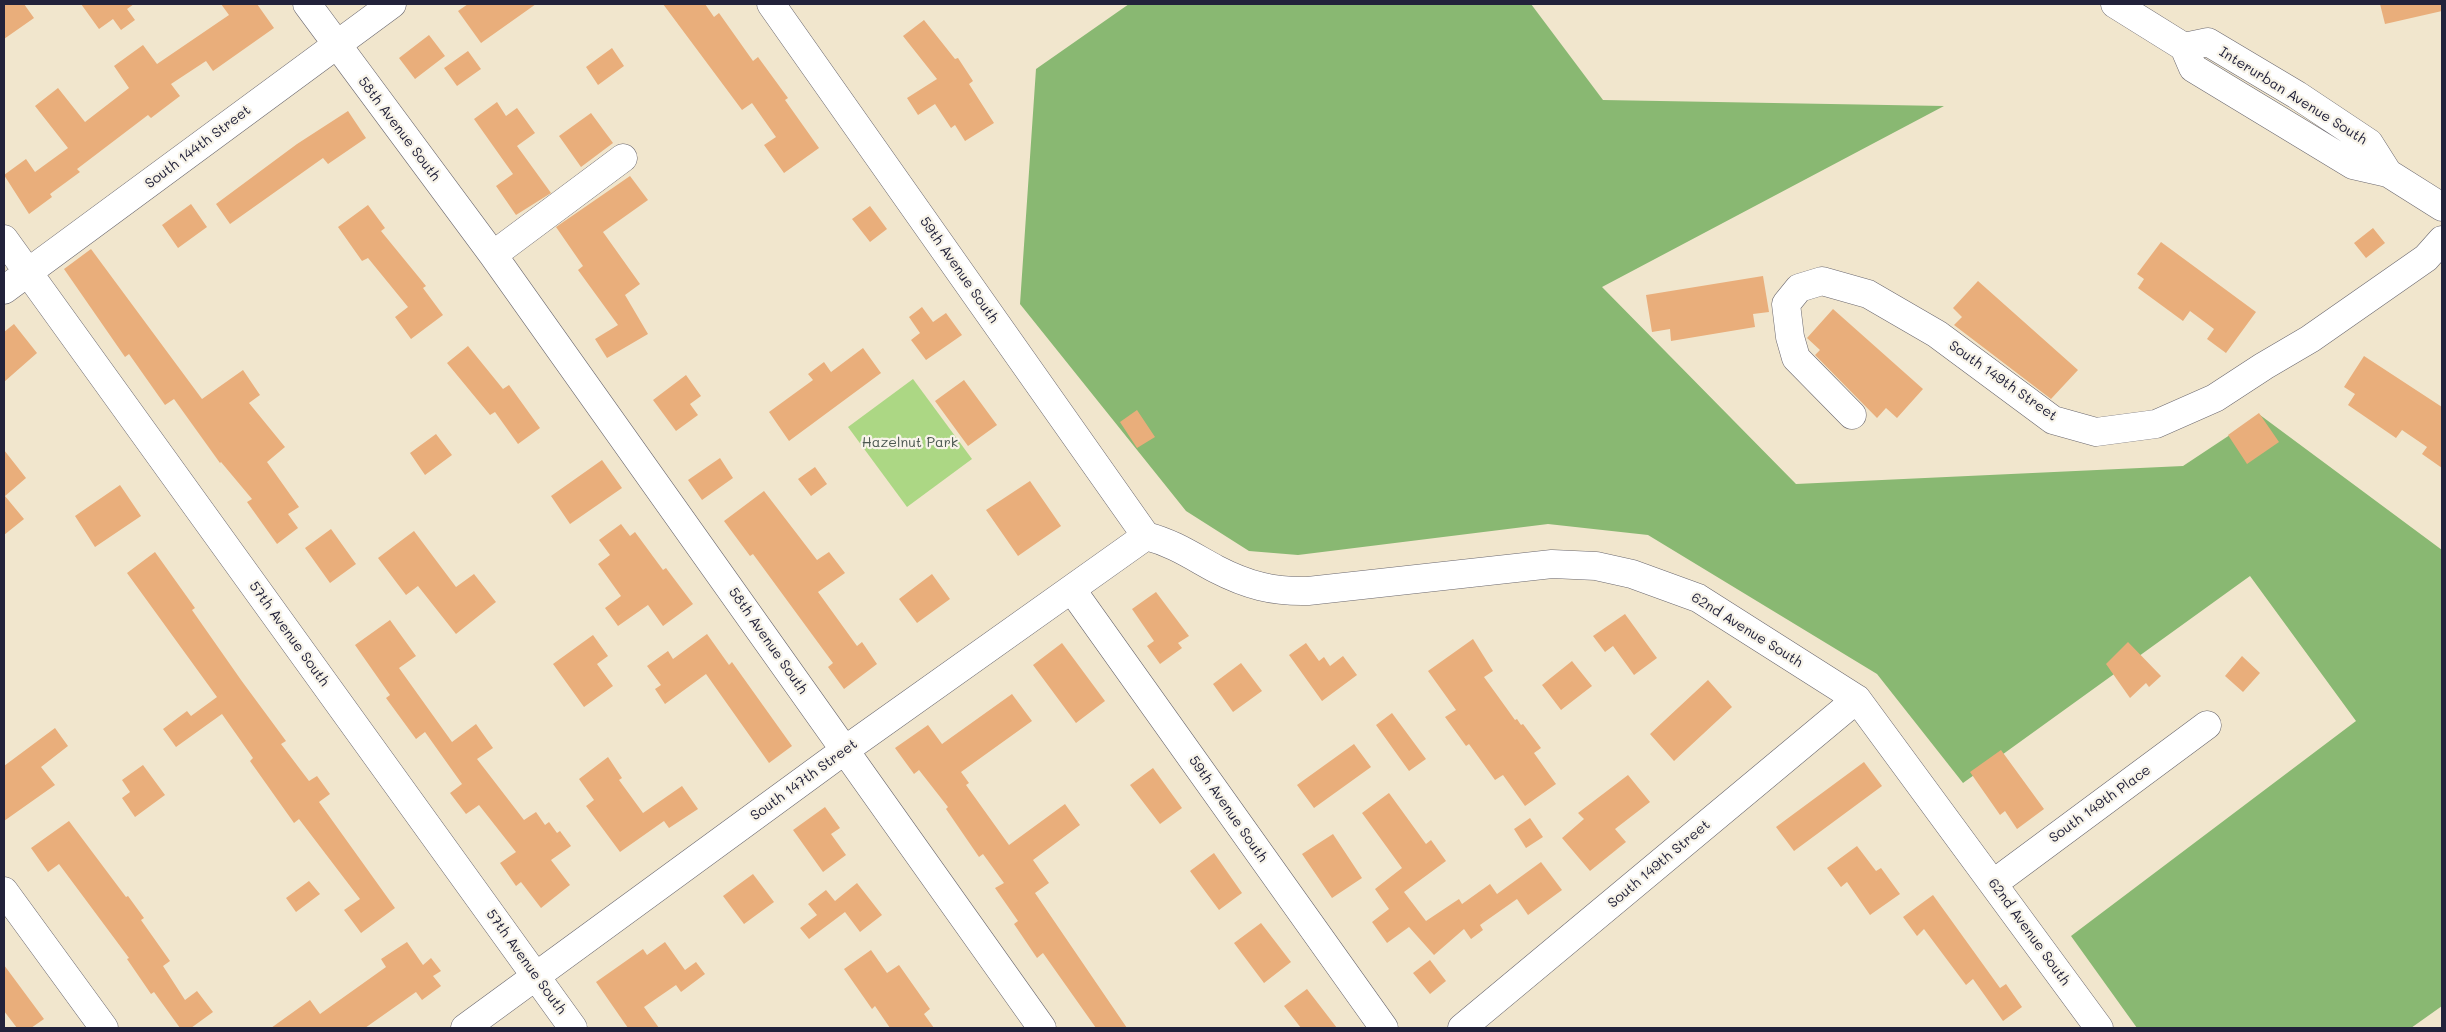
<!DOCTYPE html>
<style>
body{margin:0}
#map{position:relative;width:2446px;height:1032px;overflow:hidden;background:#f1e6cd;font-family:Mali,sans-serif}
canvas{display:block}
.frame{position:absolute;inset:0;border:5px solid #22223b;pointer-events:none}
</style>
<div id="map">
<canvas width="2446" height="1032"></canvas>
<div class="frame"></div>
</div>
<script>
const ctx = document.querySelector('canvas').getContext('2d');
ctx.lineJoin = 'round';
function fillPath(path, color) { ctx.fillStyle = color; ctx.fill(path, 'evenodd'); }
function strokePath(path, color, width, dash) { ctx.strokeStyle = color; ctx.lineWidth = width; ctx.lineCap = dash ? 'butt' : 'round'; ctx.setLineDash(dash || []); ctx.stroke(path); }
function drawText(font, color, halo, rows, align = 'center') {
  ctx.font = font + ' Mali,sans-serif'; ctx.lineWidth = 4.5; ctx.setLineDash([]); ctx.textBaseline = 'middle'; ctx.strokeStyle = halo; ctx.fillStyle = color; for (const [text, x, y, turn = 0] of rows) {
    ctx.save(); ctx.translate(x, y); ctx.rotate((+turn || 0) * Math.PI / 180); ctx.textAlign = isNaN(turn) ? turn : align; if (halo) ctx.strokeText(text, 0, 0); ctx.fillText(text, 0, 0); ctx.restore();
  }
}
fillPath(new Path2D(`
 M 913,379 L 972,459 L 907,507 L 848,427 Z`), '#acd784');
fillPath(new Path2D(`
 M 1129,4 L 1531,4 L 1603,100 L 1944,106 L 1602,287 L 1796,484 L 2183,466 L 2260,415 L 2442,550 L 2442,1006 L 2411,1028 L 2137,1028 L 2071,936 L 2356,721 L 2250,576 L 1963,783 L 1877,674 L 1648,535 L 1548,524 L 1298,555 L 1249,551 L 1186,511 L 1020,304 L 1036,69 Z`), '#89b872');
fillPath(new Path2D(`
 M 4,4 L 24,4 L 34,18 L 4,39 Z
 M 81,4 L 134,4 L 127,9 L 135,20 L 121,30 L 113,19 L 99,29 Z
 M 221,4 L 257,4 L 274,28 L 213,71 L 206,61 L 171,84 L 180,96 L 151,118 L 148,115 L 77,169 L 80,172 L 50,194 L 52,197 L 29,214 L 4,175 L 26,159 L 35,172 L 68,148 L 35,106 L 58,88 L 85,122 L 129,88 L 114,66 L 143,45 L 157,64 L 229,15 Z
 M 468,4 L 536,4 L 481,43 L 458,11 Z
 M 663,4 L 705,4 L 714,17 L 719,13 L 753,61 L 758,57 L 788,98 L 785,100 L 819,148 L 784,173 L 764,145 L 776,137 L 752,103 L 742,110 Z
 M 2380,4 L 2442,4 L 2442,11 L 2385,24 Z
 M 924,20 L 955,59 L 958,58 L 973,81 L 969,84 L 994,123 L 965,141 L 955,125 L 951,128 L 935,104 L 918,115 L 907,98 L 937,79 L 903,36 Z
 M 429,35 L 445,56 L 415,79 L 399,58 Z
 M 612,48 L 624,66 L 598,85 L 586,67 Z
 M 468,51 L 481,69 L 457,86 L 444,68 Z
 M 497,102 L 506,116 L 517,108 L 535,133 L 517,146 L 551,193 L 516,215 L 496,186 L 513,174 L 474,119 Z
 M 348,111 L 366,138 L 328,164 L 323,158 L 230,224 L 216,204 L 297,144 Z
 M 591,113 L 613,143 L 581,167 L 559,136 Z
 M 630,176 L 648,200 L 603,232 L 640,284 L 625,295 L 648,334 L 607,358 L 595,339 L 618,325 L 578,270 L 583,266 L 556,227 Z
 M 191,204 L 207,227 L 178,248 L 162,225 Z
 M 368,205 L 385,228 L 381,231 L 426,286 L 423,288 L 443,315 L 411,339 L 395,317 L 408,307 L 368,258 L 362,261 L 338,227 Z
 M 870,206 L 887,229 L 870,242 L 852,219 Z
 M 2373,228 L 2385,243 L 2366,258 L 2354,243 Z
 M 2161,242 L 2256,312 L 2226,353 L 2207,339 L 2214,329 L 2190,311 L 2183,321 L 2138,288 L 2144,279 L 2137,274 Z
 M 91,249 L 202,399 L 243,370 L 260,395 L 249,403 L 285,447 L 267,462 L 299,507 L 288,514 L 298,528 L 277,544 L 247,502 L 252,499 L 221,462 L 220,463 L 174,399 L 165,405 L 129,354 L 125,357 L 64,269 Z
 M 1763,276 L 1769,312 L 1753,314 L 1755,327 L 1671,341 L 1670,329 L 1652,332 L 1646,295 Z
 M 1978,281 L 2078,370 L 2051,399 L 1954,325 L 1962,317 L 1953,308 Z
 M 922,307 L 933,322 L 946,313 L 962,335 L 926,360 L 911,340 L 920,333 L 909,317 Z
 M 1833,309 L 1923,389 L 1897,418 L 1886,408 L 1877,418 L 1815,355 L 1820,350 L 1807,338 Z
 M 14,324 L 37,353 L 4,382 L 4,332 Z
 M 468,346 L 503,389 L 509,385 L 540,428 L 518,444 L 495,412 L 490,415 L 447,363 Z
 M 863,348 L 881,373 L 789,441 L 769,412 L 813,380 L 808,374 L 824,362 L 831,372 Z
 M 2364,356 L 2442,407 L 2442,468 L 2422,454 L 2427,447 L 2402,430 L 2396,438 L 2348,405 L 2355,394 L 2344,387 Z
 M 686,375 L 701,396 L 690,404 L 698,415 L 676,431 L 653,400 Z
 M 964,380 L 997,425 L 968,446 L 935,401 Z
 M 1137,410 L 1155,437 L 1137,448 L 1120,422 Z
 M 2259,413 L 2279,442 L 2247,464 L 2228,435 Z
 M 436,434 L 452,455 L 425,475 L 410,453 Z
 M 4,450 L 26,478 L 5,496 L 24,519 L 4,535 Z
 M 720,458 L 733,478 L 702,500 L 688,480 Z
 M 602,460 L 622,488 L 570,524 L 551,496 Z
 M 815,467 L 827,484 L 811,496 L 798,479 Z
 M 1030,481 L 1061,526 L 1018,556 L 986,510 Z
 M 120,485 L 141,516 L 95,547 L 75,516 Z
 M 764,491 L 817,560 L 829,552 L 845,573 L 818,592 L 857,646 L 862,642 L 877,664 L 844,689 L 828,667 L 833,663 L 753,554 L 750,556 L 724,521 Z
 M 621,524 L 630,536 L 635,532 L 663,570 L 666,568 L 693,604 L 663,626 L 648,605 L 618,626 L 605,608 L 621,596 L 598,564 L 610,555 L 599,540 Z
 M 331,529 L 356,564 L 330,583 L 305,548 Z
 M 414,531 L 456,587 L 474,574 L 496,602 L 456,634 L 418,586 L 406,595 L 378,558 Z
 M 155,552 L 195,608 L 192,610 L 241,680 L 286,741 L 281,744 L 309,781 L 317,776 L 330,794 L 319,802 L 395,908 L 361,933 L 344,910 L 360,899 L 299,819 L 294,823 L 250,761 L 253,758 L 222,714 L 176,747 L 163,729 L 187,711 L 191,716 L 217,697 L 127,573 Z
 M 932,574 L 950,599 L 917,623 L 899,599 Z
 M 1156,592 L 1189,636 L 1178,643 L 1182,648 L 1160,664 L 1147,646 L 1154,641 L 1132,609 Z
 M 1625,614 L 1657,658 L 1634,675 L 1613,646 L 1605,652 L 1593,636 Z
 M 390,620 L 416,656 L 399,668 L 452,742 L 476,724 L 493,748 L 477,759 L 524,820 L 536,812 L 545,825 L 549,822 L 557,833 L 560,831 L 571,846 L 551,860 L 570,885 L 541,908 L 521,882 L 516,886 L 500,863 L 516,852 L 479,805 L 466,814 L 450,793 L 462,784 L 425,732 L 416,739 L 386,698 L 390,695 L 355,645 Z
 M 707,634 L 729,665 L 732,662 L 792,746 L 769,763 L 706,674 L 665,704 L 655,689 L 661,685 L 647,666 L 668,651 L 673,659 Z
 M 593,635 L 608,656 L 597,664 L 613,686 L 584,707 L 553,664 Z
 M 1473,639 L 1493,671 L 1484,677 L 1515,720 L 1517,719 L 1521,725 L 1523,724 L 1541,748 L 1534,753 L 1556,784 L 1525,806 L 1503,775 L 1495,780 L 1469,744 L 1466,746 L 1445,717 L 1456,710 L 1428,671 Z
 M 2128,642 L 2161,676 L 2149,687 L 2146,683 L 2130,698 L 2106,664 Z
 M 1062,643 L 1105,701 L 1076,723 L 1033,665 Z
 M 1306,643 L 1319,661 L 1324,657 L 1330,666 L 1343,656 L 1357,675 L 1322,701 L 1289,655 Z
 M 2242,656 L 2260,673 L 2243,692 L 2225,676 Z
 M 1572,661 L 1592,686 L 1561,710 L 1542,685 Z
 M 1241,663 L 1262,691 L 1233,712 L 1213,684 Z
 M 1708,680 L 1732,707 L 1674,761 L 1650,734 Z
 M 1012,694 L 1032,721 L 961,772 L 969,783 L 966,785 L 1009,845 L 1065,804 L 1080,825 L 1033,860 L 1049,883 L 1035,893 L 1127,1028 L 1096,1028 L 1043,953 L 1037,958 L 1014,924 L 1018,921 L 995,888 L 1004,883 L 983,854 L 979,857 L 946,809 L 948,807 L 919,770 L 914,774 L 895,748 L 928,725 L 942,744 Z
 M 1392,713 L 1426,759 L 1409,771 L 1376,725 Z
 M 55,728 L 68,746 L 41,767 L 55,785 L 4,821 L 4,766 Z
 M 1354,744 L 1371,767 L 1314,808 L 1297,785 Z
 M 2001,750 L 2044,809 L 2017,829 L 2005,811 L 2000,815 L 1970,772 Z
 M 608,757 L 622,778 L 619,780 L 643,813 L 682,786 L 698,809 L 669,828 L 664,821 L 620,852 L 586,806 L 594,800 L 579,779 Z
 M 1864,762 L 1882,786 L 1794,851 L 1776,827 Z
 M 143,765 L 165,795 L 135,817 L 122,798 L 130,792 L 122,780 Z
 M 1153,768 L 1182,808 L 1160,824 L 1130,785 Z
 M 1628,775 L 1650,802 L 1615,829 L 1626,842 L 1590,871 L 1562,838 L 1584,819 L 1578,813 Z
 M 1389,793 L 1426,844 L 1431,840 L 1446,861 L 1404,892 L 1426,921 L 1459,899 L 1462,904 L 1490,884 L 1497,894 L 1541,862 L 1562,890 L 1528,915 L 1517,899 L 1480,925 L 1483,930 L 1471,939 L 1464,929 L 1434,955 L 1409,927 L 1387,943 L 1372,922 L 1389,909 L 1375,889 L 1402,868 L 1362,813 Z
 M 825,807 L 840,828 L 831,834 L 846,855 L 823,872 L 793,830 Z
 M 1530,818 L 1543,837 L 1526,848 L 1514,829 Z
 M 69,821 L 126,897 L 128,896 L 144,918 L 141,920 L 170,961 L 163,966 L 185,1000 L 197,991 L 213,1012 L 191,1028 L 180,1028 L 154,992 L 151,994 L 127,959 L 129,958 L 59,864 L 48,872 L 31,848 Z
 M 1333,834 L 1362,878 L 1332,898 L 1302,854 Z
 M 1857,846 L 1876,871 L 1881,868 L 1900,894 L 1870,915 L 1847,882 L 1841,887 L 1827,868 Z
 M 1214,853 L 1242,893 L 1219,910 L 1190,871 Z
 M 753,874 L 774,902 L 744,924 L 723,896 Z
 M 309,881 L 320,894 L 296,912 L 286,898 Z
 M 857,883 L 882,915 L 860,932 L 845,912 L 809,939 L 800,928 L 817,915 L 808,904 L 826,890 L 835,901 Z
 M 1933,895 L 2000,988 L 2006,984 L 2022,1007 L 2003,1021 L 1973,979 L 1966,985 L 1924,929 L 1917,936 L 1903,917 Z
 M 1261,923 L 1291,962 L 1264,983 L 1234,943 Z
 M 407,942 L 423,965 L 431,958 L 441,971 L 433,976 L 441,986 L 422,1000 L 416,992 L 365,1028 L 271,1028 L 310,1000 L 320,1014 L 386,967 L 381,959 Z
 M 665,942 L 685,970 L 696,962 L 705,974 L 681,992 L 676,985 L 644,1007 L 659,1028 L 628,1028 L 596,982 L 643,949 L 647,955 Z
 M 871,950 L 887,973 L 899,965 L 930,1009 L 924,1014 L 934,1028 L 890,1028 L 875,1006 L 872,1009 L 844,969 Z
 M 1430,960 L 1446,981 L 1430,994 L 1413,973 Z
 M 4,965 L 44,1019 L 31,1028 L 17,1028 L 4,1011 Z
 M 1307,989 L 1337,1028 L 1301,1028 L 1284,1006 Z`), '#e9ae7b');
const minor = new Path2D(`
 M 307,4 L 493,255 L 1042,1028
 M 771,4 L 1146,536
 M 4,239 L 573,1028
 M 493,255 L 623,158
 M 4,290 L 392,4
 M 1852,415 L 1796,358 L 1790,337 L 1786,304 L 1799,288 L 1822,281 L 1868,294 L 1937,334 L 2053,420 L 2096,432 L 2156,424 L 2215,398 L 2264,366 L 2310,339 L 2426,258 L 2442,240
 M 1146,536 C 1173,543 1192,556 1216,569 C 1247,585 1273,592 1308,591 L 1552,564 L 1596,566 L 1632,574 L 1698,598 L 1857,699 L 2099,1028
 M 1072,590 L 1384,1028
 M 1994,883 L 2207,725
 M 4,891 L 104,1028
 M 465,1028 L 845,750 L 1146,536
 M 1462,1028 L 1857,699`);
const major = new Path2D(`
 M 2115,4 L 2184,47 L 2193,68 L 2353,165 L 2388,173 L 2442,207
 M 2184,47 L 2208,42 L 2297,95 L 2369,143 L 2388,173`);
strokePath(minor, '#6a676e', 29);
strokePath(major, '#6a676e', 29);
strokePath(minor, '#fff', 28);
strokePath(major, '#fff', 28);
drawText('14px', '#22223b', '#f7f3e8', [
 ["Interurban Avenue South",2293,96,32],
 ["58th Avenue South",399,129,53],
 ["South 144th Street",198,147,-37],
 ["59th Avenue South",959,270,55],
 ["South 149th Street",2003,381,35],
 ["62nd Avenue South",1747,630,32],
 ["57th Avenue South",289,634,54],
 ["58th Avenue South",768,641,55],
 ["South 147th Street",804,780,-36],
 ["South 149th Place",2100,804,-36],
 ["59th Avenue South",1228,809,55],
 ["South 149th Street",1659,864,-40],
 ["62nd Avenue South",2029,932,54],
 ["57th Avenue South",526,962,54]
]);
drawText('14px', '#4b5851', '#f7f3e8', [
 ["Hazelnut Park",910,443]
]);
</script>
